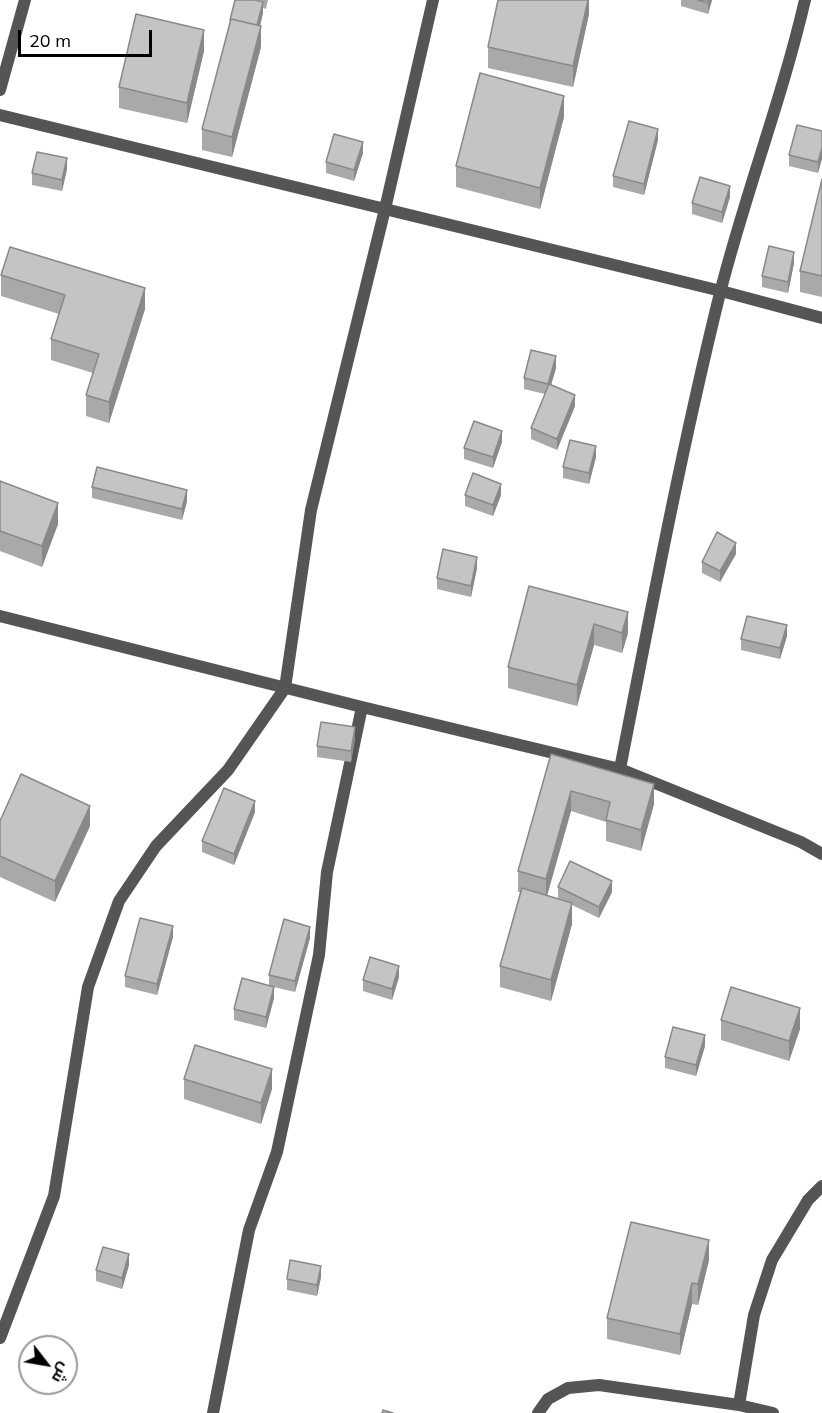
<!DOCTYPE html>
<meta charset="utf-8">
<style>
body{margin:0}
#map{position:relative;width:822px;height:1413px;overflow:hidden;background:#fff;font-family:Mulish,Cairo,sans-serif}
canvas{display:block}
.north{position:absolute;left:18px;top:1335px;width:60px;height:60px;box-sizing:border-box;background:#fff;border:2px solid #999;border-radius:50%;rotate:121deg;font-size:16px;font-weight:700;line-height:24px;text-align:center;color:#000}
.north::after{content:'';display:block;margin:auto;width:21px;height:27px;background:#000;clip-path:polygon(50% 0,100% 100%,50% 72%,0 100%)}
.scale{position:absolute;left:18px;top:30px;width:134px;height:27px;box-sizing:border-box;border:3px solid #000;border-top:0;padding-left:8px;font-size:18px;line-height:21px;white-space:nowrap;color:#000;-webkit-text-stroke:4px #fff;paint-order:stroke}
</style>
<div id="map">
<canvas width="822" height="1413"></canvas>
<div class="north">ش</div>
<div class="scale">20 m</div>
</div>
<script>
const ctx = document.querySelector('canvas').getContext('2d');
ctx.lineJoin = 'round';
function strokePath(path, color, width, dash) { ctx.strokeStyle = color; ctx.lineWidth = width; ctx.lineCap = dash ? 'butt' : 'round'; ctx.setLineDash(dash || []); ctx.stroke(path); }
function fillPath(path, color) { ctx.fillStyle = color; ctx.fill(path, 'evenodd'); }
strokePath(new Path2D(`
 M 0,90 L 25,0
 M 0,115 L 721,291 L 822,318
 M 0,616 L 362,707 L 620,769 L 801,842 L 822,854
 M 620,769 C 651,610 681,451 720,293 C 745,194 782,99 805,0
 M 0,1338 L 54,1196 L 88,987 L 119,901 L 156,846 L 228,770 L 285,688 L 311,510 L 385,209 L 433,0
 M 739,1405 L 754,1315 L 772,1260 L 808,1200 L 822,1186
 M 213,1413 L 249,1230 L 277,1152 L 319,955 L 327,872 L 362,707
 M 538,1413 L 548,1399 L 568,1388 L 599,1385 L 739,1405 L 773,1413`), '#555', 12);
fillPath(new Path2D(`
 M 235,0 L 268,0 L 266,9 L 263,8 L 263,13 L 260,26 L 261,47 L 232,157 L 202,150 L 202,129 L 230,23 Z
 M 589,0 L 589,14 L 573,87 L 488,68 L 488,47 Z
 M 681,0 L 712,0 L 708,14 L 681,6 Z
 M 204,51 L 187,123 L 119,108 L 119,87 Z
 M 564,117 L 540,209 L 456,187 L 456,166 Z
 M 822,131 L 818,173 L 789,166 L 789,155 Z
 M 658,140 L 644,195 L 613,187 L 613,176 Z
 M 363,153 L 354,181 L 326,173 L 326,162 Z
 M 67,169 L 62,191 L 32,185 L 32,173 Z
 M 822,179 L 822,297 L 800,292 L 800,271 Z
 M 730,197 L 722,223 L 692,214 L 692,203 Z
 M 794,263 L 788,293 L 762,287 L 762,276 Z
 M 1,275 L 145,309 L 109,423 L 86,416 L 86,395 L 93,373 L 51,360 L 51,339 L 59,314 L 1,296 Z
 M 556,368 L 551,385 L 575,406 L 557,450 L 531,439 L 531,428 L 545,394 L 524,389 L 524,378 Z
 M 502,442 L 493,468 L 464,459 L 464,448 Z
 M 596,457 L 589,484 L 563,478 L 563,467 Z
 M 0,481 L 58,524 L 42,567 L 0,551 Z
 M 92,487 L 187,501 L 182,520 L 92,498 Z
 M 465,495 L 501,495 L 493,516 L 465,506 Z
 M 736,554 L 720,582 L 702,573 L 702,562 Z
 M 477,568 L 471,597 L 437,589 L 437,578 Z
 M 529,586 L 628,633 L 622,653 L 594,645 L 577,706 L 508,688 L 508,667 Z
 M 787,636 L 780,659 L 741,650 L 741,639 Z
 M 355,738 L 351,762 L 317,757 L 317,746 Z
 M 551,754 L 654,804 L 641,851 L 606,841 L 606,822 L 571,811 L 547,896 L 561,899 L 558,898 L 558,887 L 612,892 L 599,918 L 572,905 L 572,924 L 551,1001 L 500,987 L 500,966 L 520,892 L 518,892 L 518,871 Z
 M 255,812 L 234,865 L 202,852 L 202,841 Z
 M 0,821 L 90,826 L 55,902 L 0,877 Z
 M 173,937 L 157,995 L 125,987 L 125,976 Z
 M 310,938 L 295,992 L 274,987 L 274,998 L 266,1028 L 234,1020 L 234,1009 L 269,986 L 269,975 Z
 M 399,977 L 392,1000 L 363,991 L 363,980 Z
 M 721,1020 L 800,1029 L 789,1061 L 721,1040 Z
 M 705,1046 L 696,1076 L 665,1068 L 665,1057 Z
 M 184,1079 L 272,1089 L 261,1124 L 184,1099 Z
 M 709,1260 L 698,1305 L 692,1304 L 680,1355 L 607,1339 L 607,1318 Z
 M 129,1265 L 122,1289 L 96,1281 L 96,1270 Z
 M 321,1277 L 317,1296 L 287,1290 L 287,1279 Z`), '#a9a9a9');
fillPath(new Path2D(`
 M 588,0 L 589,0 L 589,14 L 573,87 L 573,66 Z
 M 708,0 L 712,0 L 708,14 Z
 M 263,2 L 263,13 L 257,38 L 257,27 Z
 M 261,26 L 261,47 L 232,157 L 232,137 Z
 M 204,30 L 204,51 L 187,123 L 187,103 Z
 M 564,96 L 564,117 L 540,209 L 540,188 Z
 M 658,129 L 658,140 L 644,195 L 644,184 Z
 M 363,142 L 363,153 L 354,181 L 354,170 Z
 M 822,148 L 822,159 L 818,173 L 818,162 Z
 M 67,158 L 67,169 L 62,191 L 62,180 Z
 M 730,186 L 730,197 L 722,223 L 722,212 Z
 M 794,252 L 794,263 L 788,293 L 788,282 Z
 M 145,288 L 145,309 L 109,423 L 109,402 Z
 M 556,356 L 556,368 L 548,395 L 548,384 Z
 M 575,395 L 575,406 L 557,450 L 557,439 Z
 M 502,431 L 502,442 L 493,468 L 493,457 Z
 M 596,446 L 596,457 L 589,484 L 589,473 Z
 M 501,484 L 501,495 L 493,516 L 493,505 Z
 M 187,490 L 187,501 L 182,520 L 182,509 Z
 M 58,503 L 58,524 L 42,567 L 42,546 Z
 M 736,543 L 736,554 L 720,582 L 720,571 Z
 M 477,557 L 477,568 L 471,597 L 471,586 Z
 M 628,612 L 628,633 L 622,653 L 622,633 Z
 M 594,624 L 594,645 L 577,706 L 577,685 Z
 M 787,625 L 787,636 L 780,659 L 780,648 Z
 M 355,727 L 355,738 L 351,762 L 351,751 Z
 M 654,784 L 654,804 L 641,851 L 641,830 Z
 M 571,791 L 571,811 L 546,899 L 546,879 Z
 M 255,801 L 255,812 L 234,865 L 234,854 Z
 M 90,806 L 90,826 L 55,902 L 55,881 Z
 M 612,881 L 612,892 L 599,918 L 599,907 Z
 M 572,903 L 572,924 L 551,1001 L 551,980 Z
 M 173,926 L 173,937 L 157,995 L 157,984 Z
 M 310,927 L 310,938 L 295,992 L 295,981 Z
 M 399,966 L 399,977 L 392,1000 L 392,989 Z
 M 274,987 L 274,998 L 266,1028 L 266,1017 Z
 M 800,1008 L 800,1029 L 789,1061 L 789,1041 Z
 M 705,1035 L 705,1046 L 696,1076 L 696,1065 Z
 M 272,1069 L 272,1089 L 261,1124 L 261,1103 Z
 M 709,1240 L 709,1260 L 698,1305 L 698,1284 Z
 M 129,1254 L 129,1265 L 122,1289 L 122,1278 Z
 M 321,1266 L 321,1277 L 317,1296 L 317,1285 Z
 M 692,1283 L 692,1304 L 680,1355 L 680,1334 Z`), '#898989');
const building = new Path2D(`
 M 235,0 L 255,0 L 263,2 L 257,25 L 231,19 L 230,20 Z
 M 498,0 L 588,0 L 573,66 L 488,47 Z
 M 698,0 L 708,0 L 708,3 Z
 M 136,14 L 204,30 L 187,103 L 119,87 Z
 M 231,19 L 261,26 L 232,137 L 202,129 Z
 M 480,73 L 564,96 L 540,188 L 456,166 Z
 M 629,121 L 658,129 L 644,184 L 613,176 Z
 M 797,125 L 822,131 L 822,148 L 818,162 L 789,155 Z
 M 334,134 L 363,142 L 354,170 L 326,162 Z
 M 37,152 L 67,158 L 62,180 L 32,173 Z
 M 700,177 L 730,186 L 722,212 L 692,203 Z
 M 822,179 L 822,276 L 800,271 Z
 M 769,246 L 794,252 L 788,282 L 762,276 Z
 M 10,247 L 145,288 L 109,402 L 86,395 L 99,354 L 51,339 L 65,295 L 1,275 Z
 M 531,350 L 556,356 L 548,384 L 524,378 Z
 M 549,384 L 575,395 L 557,439 L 531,428 Z
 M 474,421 L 502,431 L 493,457 L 464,448 Z
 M 570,440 L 596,446 L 589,473 L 563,467 Z
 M 97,467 L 187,490 L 182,509 L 92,487 Z
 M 473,473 L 501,484 L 493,505 L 465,495 Z
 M 0,481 L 58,503 L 42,546 L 0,531 Z
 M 717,532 L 736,543 L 720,571 L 702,562 Z
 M 443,549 L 477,557 L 471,586 L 437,578 Z
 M 529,586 L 628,612 L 622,633 L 594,624 L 577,685 L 508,667 Z
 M 747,616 L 787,625 L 780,648 L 741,639 Z
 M 321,722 L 355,727 L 351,751 L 317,746 Z
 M 551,754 L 654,784 L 641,830 L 606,820 L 610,802 L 571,791 L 546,879 L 518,871 Z
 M 21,774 L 90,806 L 55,881 L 0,856 L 0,821 Z
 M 224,788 L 255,801 L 234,854 L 202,841 Z
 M 570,861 L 612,881 L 599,907 L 558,887 Z
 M 522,888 L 572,903 L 551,980 L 500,966 Z
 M 140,918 L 173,926 L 157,984 L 125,976 Z
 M 284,919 L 310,927 L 295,981 L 269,975 Z
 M 370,957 L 399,966 L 392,989 L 363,980 Z
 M 242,978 L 274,987 L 266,1017 L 234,1009 Z
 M 731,987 L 800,1008 L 789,1041 L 721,1020 Z
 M 673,1027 L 705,1035 L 696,1065 L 665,1057 Z
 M 195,1045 L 272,1069 L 261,1103 L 184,1079 Z
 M 631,1222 L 709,1240 L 698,1284 L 692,1283 L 680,1334 L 607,1318 Z
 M 103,1247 L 129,1254 L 122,1278 L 96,1270 Z
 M 290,1260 L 321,1266 L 317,1285 L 287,1279 Z
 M 383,1410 L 393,1413 L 382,1413 Z`);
fillPath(building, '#c4c4c4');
strokePath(building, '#898989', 1.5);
</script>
